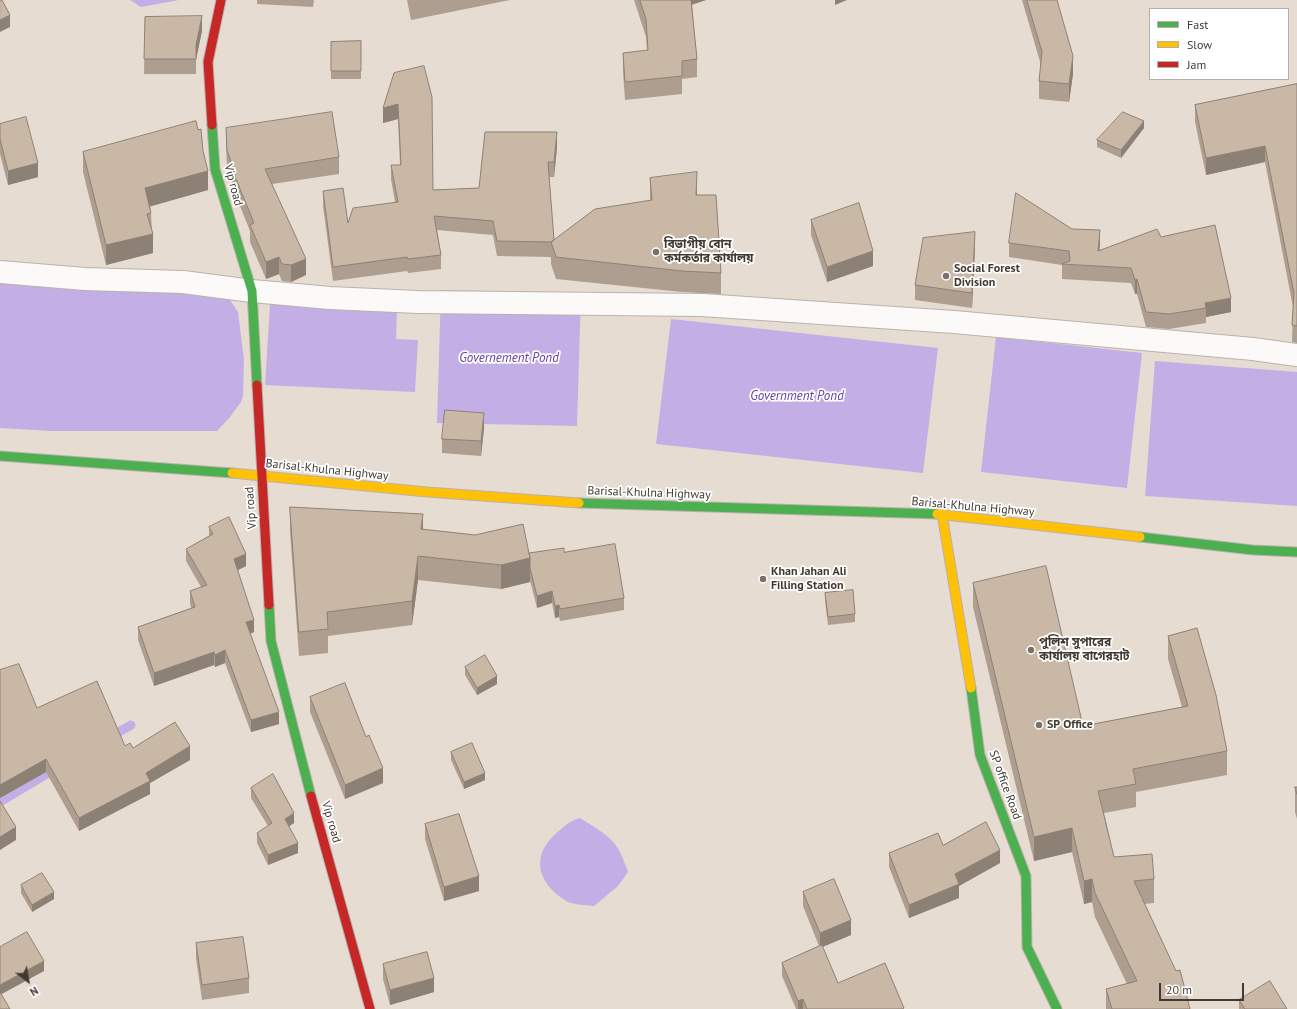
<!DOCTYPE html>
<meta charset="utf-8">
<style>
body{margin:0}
#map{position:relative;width:1297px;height:1009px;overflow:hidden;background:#e6dcd2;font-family:"PT Sans",sans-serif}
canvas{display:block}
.legend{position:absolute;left:1149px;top:8px;width:140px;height:72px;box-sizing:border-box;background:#fff;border:1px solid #b3b0ad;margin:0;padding:5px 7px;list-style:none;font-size:12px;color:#403932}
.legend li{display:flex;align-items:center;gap:8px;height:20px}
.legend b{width:20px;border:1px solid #b3b0ad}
.north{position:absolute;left:8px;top:961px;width:40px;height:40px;-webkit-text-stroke:3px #fff;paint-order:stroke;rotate:149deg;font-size:11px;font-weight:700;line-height:16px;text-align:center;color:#403932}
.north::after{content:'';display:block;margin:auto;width:14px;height:18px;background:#403932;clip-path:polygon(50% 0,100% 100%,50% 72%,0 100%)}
.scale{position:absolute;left:1159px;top:983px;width:85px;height:18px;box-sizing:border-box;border:2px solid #403932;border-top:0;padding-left:5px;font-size:12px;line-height:14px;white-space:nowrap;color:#403932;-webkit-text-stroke:3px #fff;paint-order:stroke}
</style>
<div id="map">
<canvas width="1297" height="1009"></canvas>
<ul class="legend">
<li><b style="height:5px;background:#4caf50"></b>Fast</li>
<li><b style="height:5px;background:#ffc107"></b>Slow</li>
<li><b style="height:5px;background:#c62828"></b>Jam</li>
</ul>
<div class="north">N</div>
<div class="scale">20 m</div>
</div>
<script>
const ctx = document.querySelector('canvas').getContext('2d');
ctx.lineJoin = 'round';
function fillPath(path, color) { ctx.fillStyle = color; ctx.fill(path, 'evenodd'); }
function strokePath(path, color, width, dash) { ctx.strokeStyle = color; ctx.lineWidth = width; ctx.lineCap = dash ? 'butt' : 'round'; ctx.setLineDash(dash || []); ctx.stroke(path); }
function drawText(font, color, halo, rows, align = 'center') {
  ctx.font = font + ' "PT Sans","Noto Sans Bengali",sans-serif'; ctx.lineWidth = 3.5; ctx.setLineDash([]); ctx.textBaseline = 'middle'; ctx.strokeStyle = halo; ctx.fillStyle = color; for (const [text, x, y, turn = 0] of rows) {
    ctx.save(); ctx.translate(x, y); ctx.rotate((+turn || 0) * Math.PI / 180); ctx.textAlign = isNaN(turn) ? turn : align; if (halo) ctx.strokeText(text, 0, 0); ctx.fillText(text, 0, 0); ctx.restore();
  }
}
fillPath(new Path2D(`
 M 130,0 L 179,0 L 141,7 Z
 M 0,277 L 226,294 L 238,312 L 244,360 L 243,396 L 241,402 L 230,417 L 217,431 L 51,431 L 0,428 Z
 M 441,290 L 581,293 L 577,426 L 437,423 Z
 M 270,304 L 397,309 L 396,339 L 418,340 L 415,392 L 265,385 Z
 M 671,319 L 938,348 L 923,473 L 656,444 Z
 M 996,337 L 1142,353 L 1127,488 L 981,472 Z
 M 1155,361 L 1297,372 L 1297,506 L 1145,496 Z
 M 580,818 C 608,836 617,838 628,872 L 618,886 L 594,906 C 586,905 573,905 566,901 C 536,882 530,854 559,831 C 566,825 571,820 580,818 Z`), '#c3aee6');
strokePath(new Path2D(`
 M 110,737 L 131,725
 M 0,802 L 57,768`), '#c3aee6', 9);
const street = new Path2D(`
 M 0,272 L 85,279 L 183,282 L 252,291 L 330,298 L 418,302 L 702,305 L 954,322 L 1253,349 L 1297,355`);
const fast = new Path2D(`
 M 212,125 L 215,169 L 252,291 L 257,385
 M 0,456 L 232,473
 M 579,503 L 937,514
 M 1140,537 L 1253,550 L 1297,552
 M 269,605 L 271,641 L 311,796
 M 971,688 L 980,755 L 1026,876 L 1027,947 L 1057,1009`);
const slow = new Path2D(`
 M 232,473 L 427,492 L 579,503
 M 937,514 L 1140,537
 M 942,514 L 971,688`);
const jam = new Path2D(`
 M 212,125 L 208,62 L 221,0
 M 257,385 L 269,605
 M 311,796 L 370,1009`);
strokePath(street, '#bab2ab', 24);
strokePath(fast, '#bab2ab', 11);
strokePath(slow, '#bab2ab', 11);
strokePath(jam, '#bab2ab', 11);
strokePath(street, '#fbfaf8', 22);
strokePath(fast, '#4caf50', 9);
strokePath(slow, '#ffc107', 9);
strokePath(jam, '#c62828', 9);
fillPath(new Path2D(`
 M 257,0 L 314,0 L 313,7 L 257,4 Z
 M 407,0 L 510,0 L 411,20 Z
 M 634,0 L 706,0 L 692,5 L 697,59 L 697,77 L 682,79 L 682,94 L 625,100 L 623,72 L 623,53 L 647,51 L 646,37 Z
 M 1022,0 L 1057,0 L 1073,74 L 1069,102 L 1039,99 L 1039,81 L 1041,65 Z
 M 145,17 L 202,31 L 196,58 L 196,74 L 144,74 Z
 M 361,41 L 361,79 L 331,79 L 331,42 Z
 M 394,73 L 433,190 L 479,188 L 557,147 L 554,177 L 549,177 L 554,240 L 650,200 L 650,178 L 697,195 L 721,273 L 721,294 L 682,292 L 556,279 L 551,264 L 551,257 L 497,256 L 493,235 L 437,230 L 441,255 L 441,269 L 408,273 L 407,271 L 333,281 L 323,206 L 323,191 L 348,223 L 395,202 L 391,179 L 391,165 L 400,165 L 398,119 L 383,123 Z
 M 1297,84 L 1297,343 L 1292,342 L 1293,307 L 1265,162 L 1206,175 L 1195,122 L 1195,105 Z
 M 0,124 L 38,177 L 8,185 L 0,154 Z
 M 226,128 L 339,157 L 339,174 L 272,184 L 306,275 L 291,282 L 282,281 L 279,274 L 266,279 L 250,242 L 250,231 L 236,196 L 227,167 L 226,145 Z
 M 1144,128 L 1121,158 L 1097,147 L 1097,140 Z
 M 203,151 L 208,190 L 150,206 L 151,213 L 153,253 L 106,265 L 83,172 L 83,152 Z
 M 811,220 L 873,266 L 827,282 L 811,235 Z
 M 1072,229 L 1100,245 L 1099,250 L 1161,237 L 1231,312 L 1206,317 L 1206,323 L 1169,329 L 1146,327 L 1137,294 L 1135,294 L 1131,283 L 1062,279 L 1062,265 L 1009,257 L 1009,243 Z
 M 975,246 L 972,308 L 915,300 L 915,285 Z
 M 484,428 L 481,456 L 442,453 L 442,439 Z
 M 290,507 L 423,529 L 529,553 L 564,552 L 624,598 L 624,610 L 560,621 L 559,617 L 555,618 L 552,603 L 537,608 L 530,580 L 530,582 L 501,589 L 418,580 L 412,625 L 328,636 L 328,653 L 299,656 L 290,531 Z
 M 209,527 L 246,566 L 238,570 L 254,632 L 250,634 L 279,724 L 251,732 L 225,663 L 215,667 L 214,665 L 154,686 L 138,640 L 138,627 L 191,608 L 190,603 L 190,591 L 201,587 L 186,561 L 186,549 L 209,536 Z
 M 973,583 L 1083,726 L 1182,707 L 1168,659 L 1168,636 L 1227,751 L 1227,775 L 1136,792 L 1136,807 L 1104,813 L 1114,857 L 1154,879 L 1154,903 L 1144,904 L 1190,1009 L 1106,1009 L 1106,989 L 1127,984 L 1095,917 L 1092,902 L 1084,904 L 1072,852 L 1034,861 L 973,607 Z
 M 825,593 L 855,614 L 855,622 L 828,625 L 825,600 Z
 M 465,667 L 497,684 L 477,695 L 465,675 Z
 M 0,670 L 37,708 L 125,746 L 190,760 L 150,783 L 150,794 L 79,831 L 46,772 L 0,798 Z
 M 310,697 L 383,783 L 345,799 L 310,712 Z
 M 451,752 L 485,780 L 464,789 L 451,760 Z
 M 1295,787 L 1297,787 L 1297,819 L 1295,812 Z
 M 251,788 L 294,823 L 289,826 L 298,853 L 268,865 L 257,843 L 257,833 L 268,826 L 251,798 Z
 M 425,824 L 479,891 L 444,901 L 425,839 Z
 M 943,845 L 1000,863 L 959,886 L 959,898 L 909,918 L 889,867 L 889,853 Z
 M 21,885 L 54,899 L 32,912 L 21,893 Z
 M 803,892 L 851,935 L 822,947 L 838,983 L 904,1009 L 796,1009 L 782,976 L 782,963 L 819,946 L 803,906 Z
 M 196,943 L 249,978 L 249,993 L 202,1000 L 196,958 Z
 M 383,964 L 434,992 L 390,1005 L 383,979 Z
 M 1239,1000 L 1287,1009 L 1239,1009 Z`), '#ae9e90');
fillPath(new Path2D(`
 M 690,0 L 706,0 L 690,5 Z
 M 835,0 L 847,0 L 835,5 Z
 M 10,15 L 10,27 L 0,32 L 0,20 Z
 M 202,16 L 202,31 L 196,60 L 196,45 Z
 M 1073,56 L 1073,74 L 1069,102 L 1069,84 Z
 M 398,104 L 398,119 L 383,123 L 383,108 Z
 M 1144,121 L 1144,128 L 1121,158 L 1121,150 Z
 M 557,132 L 557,147 L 554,177 L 554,162 Z
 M 1265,146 L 1265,162 L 1206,175 L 1206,158 Z
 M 38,163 L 38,177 L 8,185 L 8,171 Z
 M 208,171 L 208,190 L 145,208 L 145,188 Z
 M 697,172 L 697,194 L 696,216 L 696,195 Z
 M 1100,230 L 1100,245 L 1098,265 L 1098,251 Z
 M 975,232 L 975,246 L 972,308 L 972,293 Z
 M 153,234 L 153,253 L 106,265 L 106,245 Z
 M 873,251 L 873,266 L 827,282 L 827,267 Z
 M 279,257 L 279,274 L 266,279 L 266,262 Z
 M 306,259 L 306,275 L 291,282 L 291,265 Z
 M 1137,279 L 1137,294 L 1135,294 L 1135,280 Z
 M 1231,298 L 1231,312 L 1206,317 L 1206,308 L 1205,303 Z
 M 484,413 L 484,428 L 481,456 L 481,441 Z
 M 423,514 L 423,538 L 421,529 Z
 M 246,554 L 246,566 L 234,572 L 234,559 Z
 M 418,556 L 418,580 L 412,625 L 412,601 Z
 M 530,558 L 530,582 L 501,589 L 501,565 Z
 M 552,591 L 552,603 L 537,608 L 537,596 Z
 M 559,605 L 559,617 L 555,618 L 555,606 Z
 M 254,620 L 254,632 L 246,635 L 246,622 Z
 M 225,650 L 225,663 L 215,667 L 215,655 Z
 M 214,652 L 214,665 L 154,686 L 154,673 Z
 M 497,676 L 497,684 L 477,695 L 477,688 Z
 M 279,712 L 279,724 L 251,732 L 251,720 Z
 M 190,746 L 190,760 L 150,783 L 150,794 L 79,831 L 79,818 L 146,773 Z
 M 46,759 L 46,772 L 0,798 L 0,785 Z
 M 383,768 L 383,783 L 345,799 L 345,785 Z
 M 485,773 L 485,780 L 464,789 L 464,782 Z
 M 294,813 L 294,823 L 285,829 L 285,819 Z
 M 16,827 L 16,840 L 0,850 L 0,837 Z
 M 1072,828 L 1072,852 L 1034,861 L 1034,837 Z
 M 298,843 L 298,853 L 268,865 L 268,855 Z
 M 1000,850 L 1000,863 L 959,886 L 959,898 L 909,918 L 909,905 L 955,874 Z
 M 479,876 L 479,891 L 444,901 L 444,887 Z
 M 1092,879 L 1092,902 L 1084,904 L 1084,881 Z
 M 54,892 L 54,899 L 32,912 L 32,905 Z
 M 851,920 L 851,935 L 820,948 L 820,933 Z
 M 44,961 L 44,971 L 0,995 L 0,985 Z
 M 434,978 L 434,992 L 390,1005 L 390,990 Z
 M 803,999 L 803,1009 L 798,1009 L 798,1001 Z`), '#8d8175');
const building = new Path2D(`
 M 0,0 L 2,0 L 10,15 L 0,20 Z
 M 640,0 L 691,0 L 697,59 L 682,61 L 682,76 L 625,82 L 623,53 L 648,50 L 646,19 Z
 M 1027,0 L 1057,0 L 1073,56 L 1069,84 L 1039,81 L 1042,52 Z
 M 202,16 L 196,45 L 196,59 L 144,59 L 145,17 Z
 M 361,41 L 361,71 L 331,71 L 331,42 Z
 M 424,66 L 432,97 L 433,190 L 479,188 L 485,132 L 557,132 L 554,162 L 548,162 L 554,240 L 552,242 L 497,241 L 493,221 L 434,216 L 441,255 L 408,259 L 407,257 L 333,267 L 323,191 L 343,188 L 348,223 L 353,208 L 398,202 L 391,165 L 401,165 L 398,104 L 383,108 L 394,73 Z
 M 1297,84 L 1297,326 L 1292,325 L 1294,293 L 1265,146 L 1206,158 L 1195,105 Z
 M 332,112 L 339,157 L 265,169 L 306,259 L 291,265 L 282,264 L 279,257 L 266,262 L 250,225 L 254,223 L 236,179 L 227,150 L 226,128 Z
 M 1123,112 L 1144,121 L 1121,150 L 1097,140 Z
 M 26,117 L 38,163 L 8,171 L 0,139 L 0,124 Z
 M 196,121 L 198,130 L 201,129 L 203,151 L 208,171 L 145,188 L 151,213 L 147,214 L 153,234 L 106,245 L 83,152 Z
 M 697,172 L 696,195 L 716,195 L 721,273 L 682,271 L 556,257 L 551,242 L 595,209 L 652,200 L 650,178 Z
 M 1016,193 L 1072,229 L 1100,230 L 1098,251 L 1157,229 L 1161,237 L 1215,225 L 1231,298 L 1205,303 L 1206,308 L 1169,314 L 1146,312 L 1137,279 L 1135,280 L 1131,268 L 1062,264 L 1070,261 L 1069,251 L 1009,243 Z
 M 859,203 L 873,251 L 827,267 L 811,220 Z
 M 975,232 L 972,293 L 915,285 L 923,238 Z
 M 445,410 L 484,413 L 481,441 L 442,439 Z
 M 290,507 L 423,514 L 421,529 L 475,535 L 523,524 L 530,558 L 501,565 L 418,556 L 412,601 L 327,612 L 328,629 L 299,632 Z
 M 229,517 L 246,554 L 234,559 L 254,620 L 246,622 L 279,712 L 251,720 L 225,650 L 215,655 L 214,652 L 154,673 L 138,627 L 195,607 L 190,591 L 207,585 L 186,549 L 213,534 L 209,527 Z
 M 615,544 L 624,598 L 560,609 L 559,605 L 555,606 L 552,591 L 537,596 L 530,568 L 530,558 L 529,553 L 564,548 L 564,552 Z
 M 1046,566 L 1083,726 L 1188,706 L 1168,636 L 1197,628 L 1216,695 L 1227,751 L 1133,769 L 1136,784 L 1098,791 L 1114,857 L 1152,854 L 1154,879 L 1134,881 L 1176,971 L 1180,970 L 1190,1009 L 1112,1009 L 1106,989 L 1137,981 L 1095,893 L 1092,879 L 1084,881 L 1072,828 L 1034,837 L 973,583 Z
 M 853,590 L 855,614 L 828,617 L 825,593 Z
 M 485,655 L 497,676 L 477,688 L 465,667 Z
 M 19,664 L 37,708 L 97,681 L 125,746 L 130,743 L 133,748 L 175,722 L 190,746 L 146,773 L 150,781 L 79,818 L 46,759 L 0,785 L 0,670 Z
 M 345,683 L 366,737 L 369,735 L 383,768 L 345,785 L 310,697 Z
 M 472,743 L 485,773 L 464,782 L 451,752 Z
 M 273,774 L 294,813 L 285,819 L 298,843 L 268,855 L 257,833 L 272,823 L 251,788 Z
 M 1295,787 L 1297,787 L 1297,794 Z
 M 0,801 L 16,827 L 0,837 Z
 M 459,814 L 479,876 L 444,887 L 425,824 Z
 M 986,822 L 1000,850 L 955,874 L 959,884 L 909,905 L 889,853 L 938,833 L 943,845 Z
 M 42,873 L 54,892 L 32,905 L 21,885 Z
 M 834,879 L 851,920 L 820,933 L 803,892 Z
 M 27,932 L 44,961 L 0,985 L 0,947 Z
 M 243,937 L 249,978 L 202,985 L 196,943 Z
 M 822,945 L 838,983 L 885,963 L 904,1008 L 902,1009 L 807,1009 L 803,999 L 798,1001 L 782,963 Z
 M 427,952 L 434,978 L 390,990 L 383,964 Z
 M 1270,981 L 1287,1009 L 1245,1009 L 1239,1000 Z
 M 0,992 L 10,1009 L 0,1009 Z`);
fillPath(building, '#cab8a7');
strokePath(building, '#8d8175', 1);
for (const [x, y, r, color] of [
 [656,252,4,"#7a726a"],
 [946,276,4,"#7a726a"],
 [763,579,4,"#7a726a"],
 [1031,650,4,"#7a726a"],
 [1039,725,4,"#7a726a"]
]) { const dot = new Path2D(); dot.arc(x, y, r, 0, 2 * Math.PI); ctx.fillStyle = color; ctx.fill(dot); strokePath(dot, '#fff', 1.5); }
drawText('12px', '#403932', '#fff', [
 ["Vip road",233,185,75],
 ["Barisal-Khulna Highway",327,470,6],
 ["Barisal-Khulna Highway",649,493,2],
 ["Barisal-Khulna Highway",973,507,5],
 ["Vip road",251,508,-94],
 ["SP office Road",1005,785,70],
 ["Vip road",331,822,74]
]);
drawText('bold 12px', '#403932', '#fff', [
 ["বিভাগীয় বোন",664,245],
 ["কর্মকর্তার কার্যালয়",664,259],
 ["Social Forest",954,269],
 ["Division",954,283],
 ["Khan Jahan Ali",771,572],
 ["Filling Station",771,586],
 ["পুলিশ সুপারের",1039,643],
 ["কার্যালয় বাগেরহাট",1039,657],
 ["SP Office",1047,725]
], 'left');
drawText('italic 13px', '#623e9f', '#fff', [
 ["Governement Pond",509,358],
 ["Government Pond",797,396]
]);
</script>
